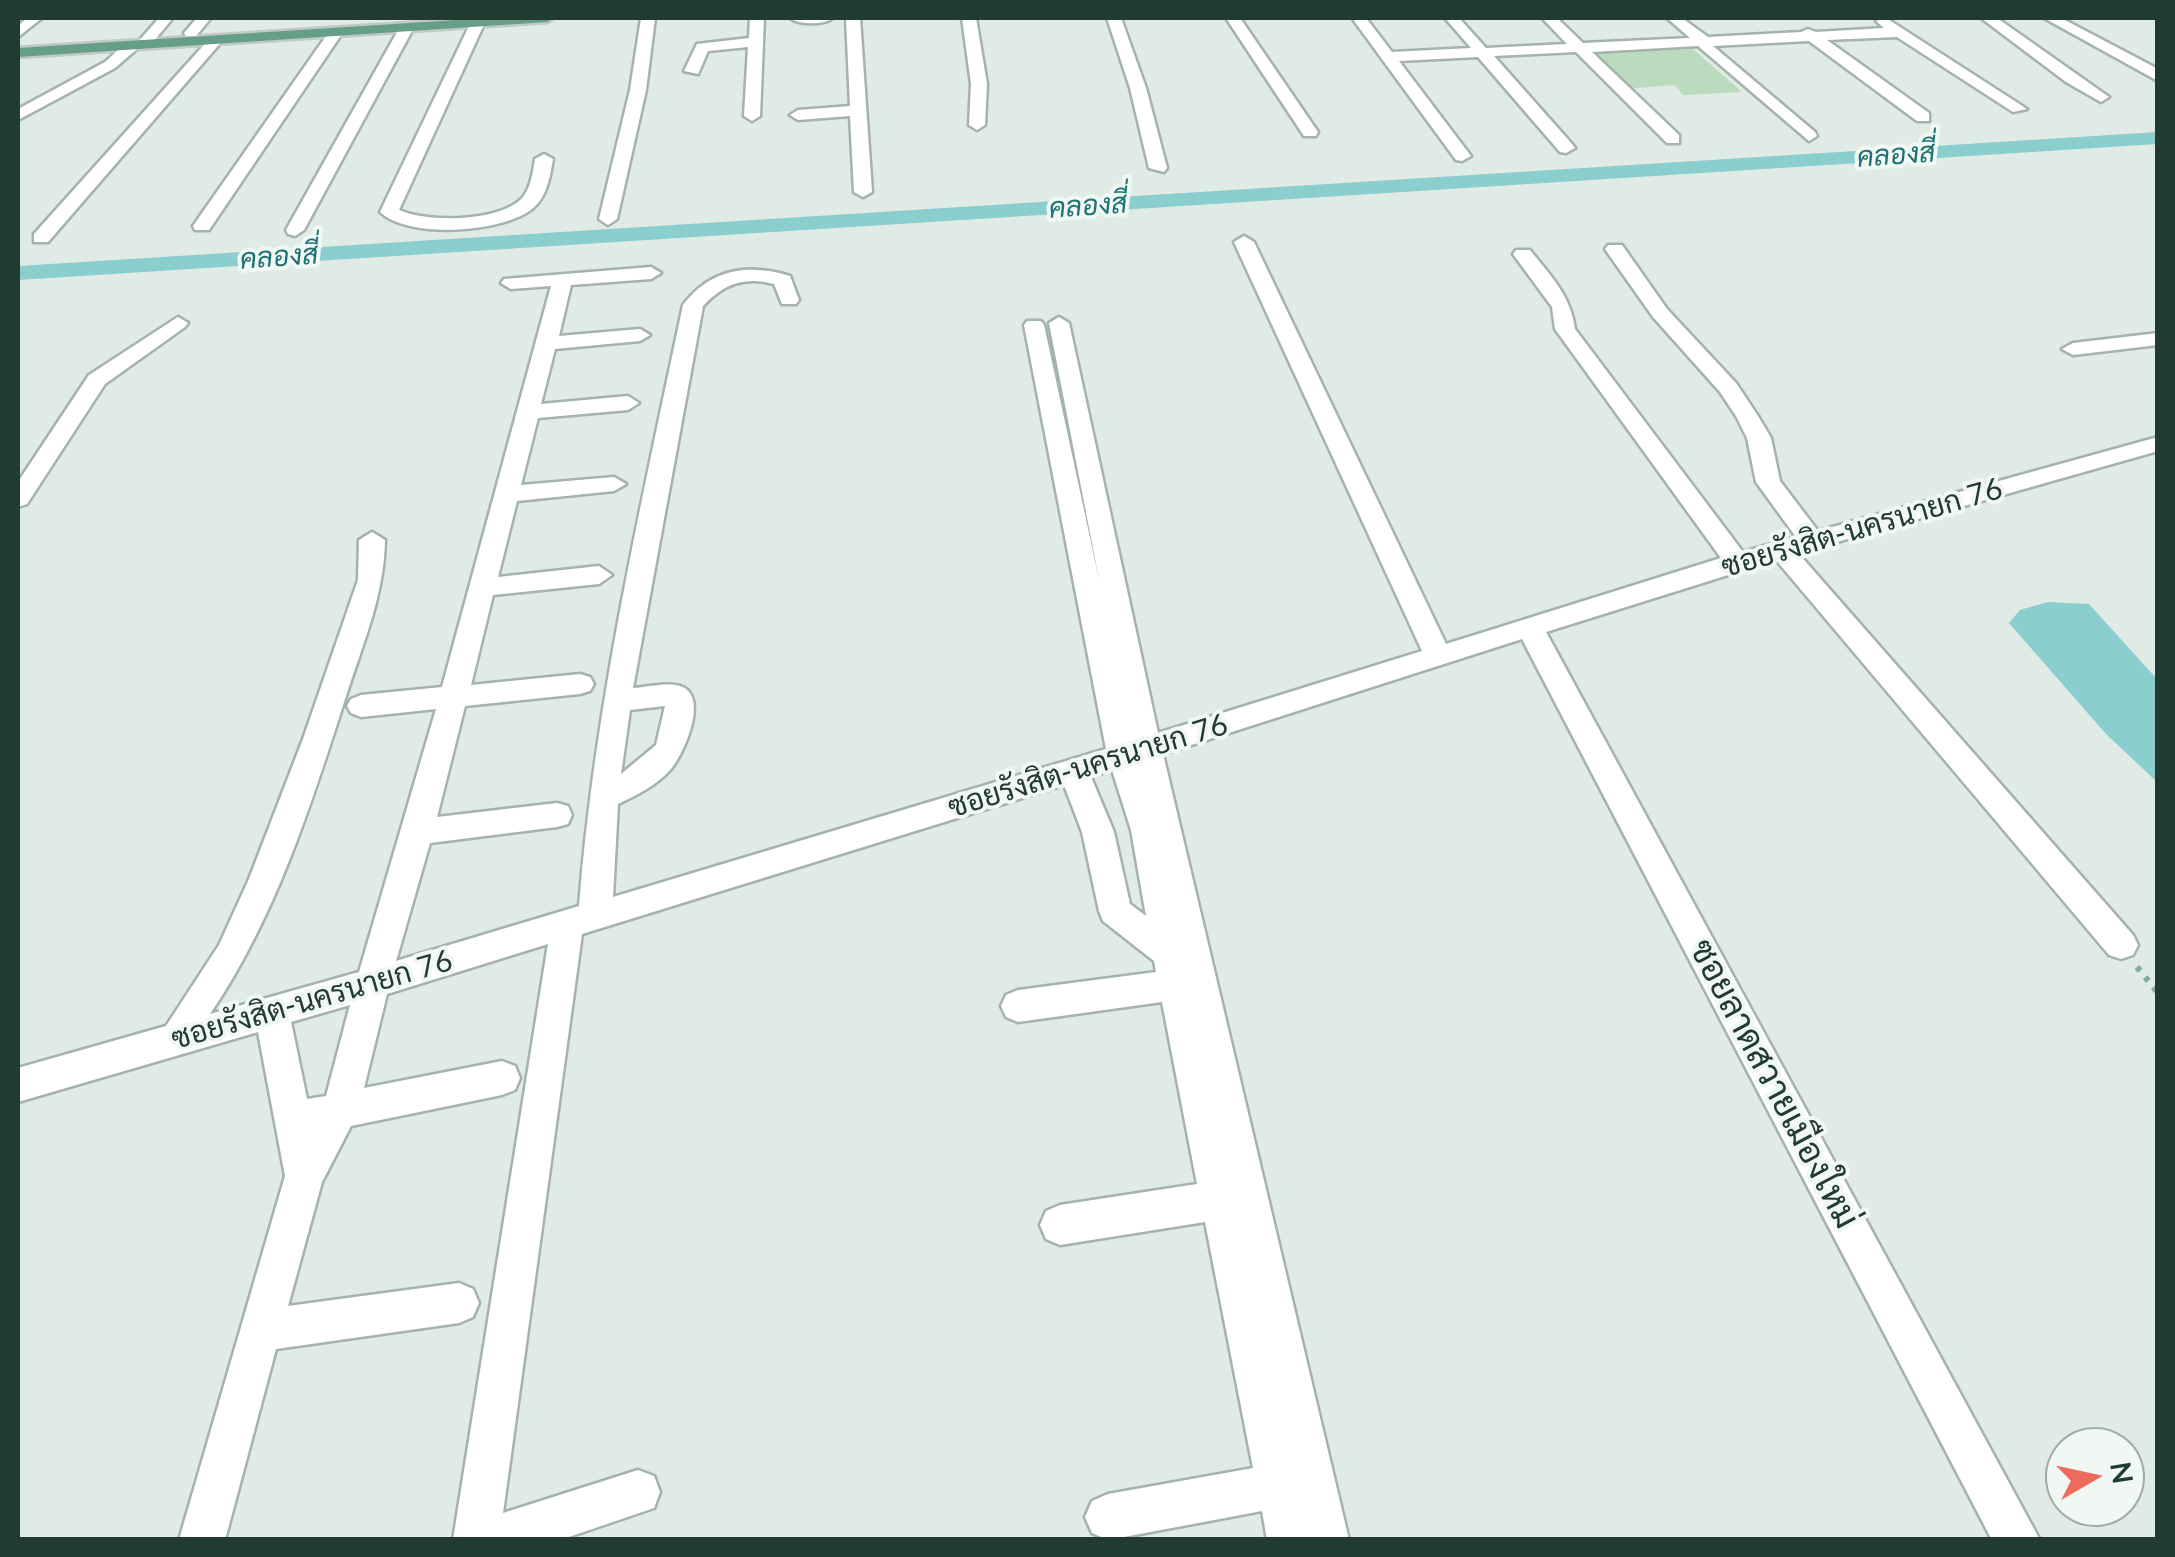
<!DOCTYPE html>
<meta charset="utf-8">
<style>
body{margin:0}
#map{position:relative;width:2175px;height:1557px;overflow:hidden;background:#e1ebe5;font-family:Lato,sans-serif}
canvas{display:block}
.frame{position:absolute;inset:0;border:20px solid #223b30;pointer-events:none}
.north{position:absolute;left:2045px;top:1427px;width:100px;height:100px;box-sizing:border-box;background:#f1f8f3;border:2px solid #9eaca5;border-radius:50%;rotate:81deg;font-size:28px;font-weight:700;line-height:40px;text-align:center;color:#223b30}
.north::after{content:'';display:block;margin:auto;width:35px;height:45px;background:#ed6b5c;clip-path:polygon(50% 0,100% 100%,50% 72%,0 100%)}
</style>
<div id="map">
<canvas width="2175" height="1557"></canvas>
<div class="frame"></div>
<div class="north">N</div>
</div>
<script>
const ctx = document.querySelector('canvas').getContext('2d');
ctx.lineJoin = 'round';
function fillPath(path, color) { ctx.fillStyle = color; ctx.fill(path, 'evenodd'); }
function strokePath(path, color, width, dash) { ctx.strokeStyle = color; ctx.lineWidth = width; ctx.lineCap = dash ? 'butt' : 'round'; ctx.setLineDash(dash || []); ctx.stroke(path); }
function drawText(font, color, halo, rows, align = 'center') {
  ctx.font = font + ' Lato,Sarabun,sans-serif'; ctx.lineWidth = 8; ctx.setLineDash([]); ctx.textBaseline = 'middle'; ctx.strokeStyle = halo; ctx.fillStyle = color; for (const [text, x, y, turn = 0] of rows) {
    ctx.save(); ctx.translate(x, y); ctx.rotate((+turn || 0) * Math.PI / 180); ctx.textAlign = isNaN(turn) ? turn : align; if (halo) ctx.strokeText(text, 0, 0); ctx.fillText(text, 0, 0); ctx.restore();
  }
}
fillPath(new Path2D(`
 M 1693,49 L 1742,92 L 1683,95 L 1675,85 L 1625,89 L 1590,57 L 1604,51 Z`), '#badbbe');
fillPath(new Path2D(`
 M 2048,602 L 2089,604 L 2157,679 L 2157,782 L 2106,734 L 2009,623 L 2020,610 Z`), '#8acece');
fillPath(new Path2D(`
 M 2158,132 L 2158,144 L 18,280 L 18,266 Z`), '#8acece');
const minor = new Path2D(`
 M 27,18 L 42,18 L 18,37 L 18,26 Z
 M 159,18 L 173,18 L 148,48 L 138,48 L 115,68 L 18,120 L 18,109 L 105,62 L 127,42 L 138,42 Z
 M 197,18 L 211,18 L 196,36 L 186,36 L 184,33 Z
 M 478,18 L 485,22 L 399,210 C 427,223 502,222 523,197 C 531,187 533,171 535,159 L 544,154 L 553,159 C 550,177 547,197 532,209 C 502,233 408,239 380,212 L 471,22 Z
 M 641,18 L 655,18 L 646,90 L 617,219 L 608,225 L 599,219 L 630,90 Z
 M 750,18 L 764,18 L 760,116 L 752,121 L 744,116 L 748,47 L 708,51 L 698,74 L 684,71 L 697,44 L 749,38 Z
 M 790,18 L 833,18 C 824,25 799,25 790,18 Z
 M 846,18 L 860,18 L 872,192 L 863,197 L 854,192 L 850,116 L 798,120 L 790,115 L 798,110 L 850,106 Z
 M 962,18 L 976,18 L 987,84 L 985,125 L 977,130 L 969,125 L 971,84 Z
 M 1107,18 L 1121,18 L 1146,88 L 1167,168 L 1164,172 L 1149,168 L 1130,88 Z
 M 1226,18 L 1240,18 L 1318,132 L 1316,136 L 1304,136 Z
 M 1352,18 L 1366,18 L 1392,52 L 1471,48 L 1445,18 L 1459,18 L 1486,48 L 1567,44 L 1542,18 L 1557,18 L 1583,43 L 1690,38 L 1667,18 L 1682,18 L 1708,37 L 1801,32 L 1808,29 L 1816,32 L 1884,28 L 1876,21 L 1886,18 L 2027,109 L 2013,112 L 1897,37 L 1827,40 L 1929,113 L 1929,121 L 1917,121 L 1809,41 L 1713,46 L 1815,132 L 1817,136 L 1809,141 L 1698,46 L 1592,52 L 1679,135 L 1679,143 L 1667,143 L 1576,52 L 1494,56 L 1572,144 L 1575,148 L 1566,153 L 1560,152 L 1478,57 L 1399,61 L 1471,156 L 1462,161 L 1456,160 Z
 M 1981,18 L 1997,18 L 2109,97 L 2101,102 L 2066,82 Z
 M 2044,18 L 2061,18 L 2158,69 L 2158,81 Z
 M 407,23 L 414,27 L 304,230 L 295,236 L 288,234 L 286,230 L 400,27 Z
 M 331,29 L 343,32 L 209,230 L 195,230 L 193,226 Z
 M 211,37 L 223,40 L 48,242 L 34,242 L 34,234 Z
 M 1244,236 L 1254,242 L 1446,644 L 1721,558 L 1555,329 L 1552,307 L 1513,254 L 1516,250 L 1530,250 C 1550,275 1571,296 1575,329 L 1743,552 L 1796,537 L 1756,482 L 1747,438 L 1736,416 L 1720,392 L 1653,317 L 1605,249 L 1608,245 L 1622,245 L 1667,309 L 1736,383 L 1758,416 L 1771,438 L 1780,481 L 1818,531 L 2158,437 L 2158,451 L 1798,553 L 2133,935 L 2138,945 L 2133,955 L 2121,959 L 2109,955 L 1776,560 L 1546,632 L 2040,1540 L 1992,1540 L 1522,639 L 1163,754 L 1349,1540 L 1267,1540 L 1262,1511 L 1108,1540 L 1092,1533 L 1085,1517 L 1092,1501 L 1108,1494 L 1253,1468 L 1205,1222 L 1060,1245 L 1046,1239 L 1040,1225 L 1046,1211 L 1060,1205 L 1197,1184 L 1162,1002 L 1018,1022 L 1006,1017 L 1001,1006 L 1006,995 L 1018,990 L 1156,972 L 1154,961 L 1103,921 L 1099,911 L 1082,832 L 1064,785 L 582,934 L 503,1513 L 638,1470 L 654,1476 L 660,1492 L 654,1508 L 560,1540 L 453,1540 L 548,944 L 387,994 L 364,1088 L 502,1061 L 515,1066 L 520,1078 L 515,1090 L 502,1095 L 351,1126 L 322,1182 L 288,1306 L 459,1283 L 473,1289 L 479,1303 L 473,1317 L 459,1323 L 276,1349 L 225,1540 L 179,1540 L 285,1176 L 258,1032 L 18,1102 L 18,1068 L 166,1026 L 219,945 L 249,879 L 303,739 L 358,580 L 359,540 L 372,532 L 385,540 C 384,596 363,643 346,696 C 311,805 275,919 210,1014 L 359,972 L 436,709 L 361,717 L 351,713 L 347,706 L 351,699 L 361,695 L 442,687 L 551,286 L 511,289 L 501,283 L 504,279 L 651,267 L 661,273 L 651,279 L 571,285 L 559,336 L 640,329 L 650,335 L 640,341 L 555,349 L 541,404 L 628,396 L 639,403 L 628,410 L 538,418 L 521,485 L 614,477 L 626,484 L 614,491 L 517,501 L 498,577 L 599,566 L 612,575 L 599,584 L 493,595 L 471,685 L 580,674 L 590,677 L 594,684 L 590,691 L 580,694 L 465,706 L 437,817 L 557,803 L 568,806 L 572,815 L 568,824 L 557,827 L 430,843 L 396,961 L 579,906 C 595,703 641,505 683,305 C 710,269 748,263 790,276 L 799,300 L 796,304 L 782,304 L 774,284 C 745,276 723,284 703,306 L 633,688 C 647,687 667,682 680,686 C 710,695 684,754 671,769 C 657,785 637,795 618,804 L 613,897 L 1106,749 L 1024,325 L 1027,321 L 1041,321 L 1044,325 L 1100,584 L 1049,323 L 1059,317 L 1069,323 L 1158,733 L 1422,651 L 1234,242 ZM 665,706 L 656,745 L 621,774 L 630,710 ZM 1112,770 L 1131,830 L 1146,916 L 1130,904 L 1114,832 L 1091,777 ZM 350,1005 L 326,1096 L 307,1099 L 291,1022 Z
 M 178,317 L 188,323 L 185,327 L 105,384 L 27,504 L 18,507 L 18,482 L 89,375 Z
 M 2158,333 L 2158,345 L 2073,355 L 2062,349 L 2073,343 Z`);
const major = new Path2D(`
 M 488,18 L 554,18 L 547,22 L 18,57 L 18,48 Z`);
strokePath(minor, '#a4b3ab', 5);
strokePath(major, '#c1c8c5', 5);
strokePath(new Path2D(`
 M 2137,967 L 2158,993`), '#82ad9a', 6, [5, 8]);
fillPath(minor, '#fff');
fillPath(major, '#669f88');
drawText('italic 28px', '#1e7274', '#f1f8f3', [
 ["คลองสี่",1896,155,-4],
 ["คลองสี่",1088,206,-4],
 ["คลองสี่",279,257,-4]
]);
drawText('30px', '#223b30', '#f1f8f3', [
 ["ซอยรังสิต-นครนายก 76",1862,528,-16],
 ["ซอยรังสิต-นครนายก 76",1088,766,-17],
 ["ซอยรังสิต-นครนายก 76",312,1000,-16]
]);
drawText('35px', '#223b30', '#f1f8f3', [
 ["ซอยลาดสวายเมืองใหม่",1774,1084,62]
]);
</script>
